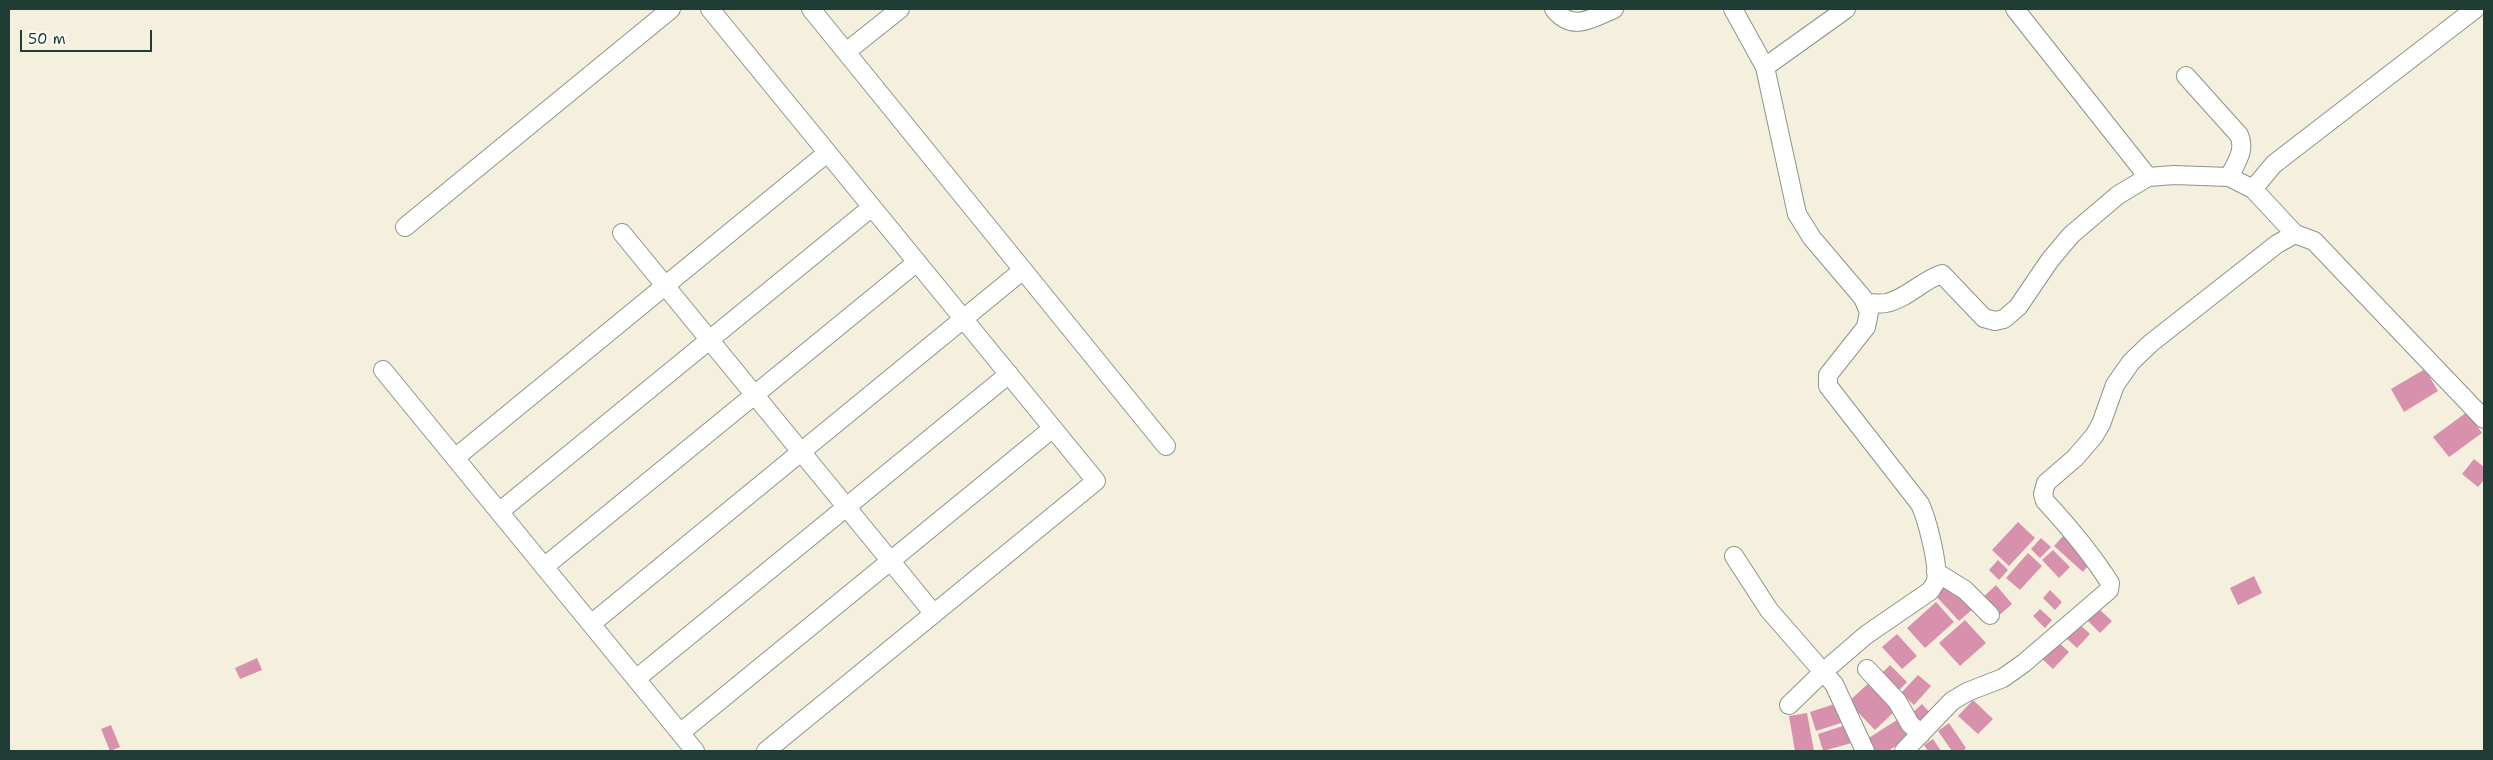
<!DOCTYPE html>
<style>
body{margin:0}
#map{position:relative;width:2493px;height:760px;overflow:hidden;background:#f5efdd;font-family:"Shantell Sans",sans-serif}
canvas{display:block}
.frame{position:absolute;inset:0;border:10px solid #1f3d34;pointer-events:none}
.scale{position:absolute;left:20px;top:30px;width:132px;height:22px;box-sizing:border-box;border:2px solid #1f3d34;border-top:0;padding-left:6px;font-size:15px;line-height:18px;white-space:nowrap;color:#1f3d34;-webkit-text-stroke:4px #fdfcf7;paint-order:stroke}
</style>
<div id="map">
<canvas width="2493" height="760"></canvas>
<div class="frame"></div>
<div class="scale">50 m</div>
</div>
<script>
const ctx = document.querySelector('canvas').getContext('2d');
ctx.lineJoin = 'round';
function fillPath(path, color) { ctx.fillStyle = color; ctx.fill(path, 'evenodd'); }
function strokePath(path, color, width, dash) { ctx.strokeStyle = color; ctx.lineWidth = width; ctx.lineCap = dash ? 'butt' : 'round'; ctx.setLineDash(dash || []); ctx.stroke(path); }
fillPath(new Path2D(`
 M 2425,369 L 2438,391 L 2404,412 L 2391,389 Z
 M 2467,412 L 2482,433 L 2449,457 L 2433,437 Z
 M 2474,459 L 2484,467 L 2484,480 L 2478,487 L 2462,474 Z
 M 2018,522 L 2035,538 L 2009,566 L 1992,550 Z
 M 2064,535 L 2092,561 L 2083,572 L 2054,546 Z
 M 2041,538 L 2051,547 L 2040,558 L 2031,549 Z
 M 2053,550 L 2070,567 L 2059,578 L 2042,560 Z
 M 2028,553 L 2042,566 L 2020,590 L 2006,578 Z
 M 1998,560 L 2008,570 L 1999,580 L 1989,570 Z
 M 2254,576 L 2262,593 L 2238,605 L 2230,588 Z
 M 1950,582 L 1974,608 L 1959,621 L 1935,595 Z
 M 1996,585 L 2012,604 L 1996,618 L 1980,600 Z
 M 2050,590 L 2062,602 L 2055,610 L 2043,598 Z
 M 1936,602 L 1954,622 L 1925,648 L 1907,628 Z
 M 2098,608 L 2112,621 L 2100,633 L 2087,620 Z
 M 2040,609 L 2052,620 L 2045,628 L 2033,616 Z
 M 1965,620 L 1986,643 L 1960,666 L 1939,643 Z
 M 2078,623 L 2090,634 L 2077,648 L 2065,637 Z
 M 1897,634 L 1917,656 L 1902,669 L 1882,647 Z
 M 2056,640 L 2069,652 L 2053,669 L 2040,657 Z
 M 257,658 L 262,670 L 240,679 L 235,668 Z
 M 1890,665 L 1907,682 L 1896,693 L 1879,676 Z
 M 1918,675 L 1931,686 L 1914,705 L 1901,693 Z
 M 1871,681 L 1897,709 L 1875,730 L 1848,702 Z
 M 1973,700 L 1993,719 L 1978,734 L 1958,716 Z
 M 1841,702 L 1847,721 L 1816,731 L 1810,712 Z
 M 1922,704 L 1933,716 L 1921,727 L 1910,715 Z
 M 1807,713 L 1814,751 L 1795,751 L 1789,716 Z
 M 1900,718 L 1911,736 L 1888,751 L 1870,751 L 1864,741 Z
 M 1949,723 L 1966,748 L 1963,751 L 1952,751 L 1938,731 Z
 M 1849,724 L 1855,742 L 1823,751 L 1818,734 Z
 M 111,725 L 120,747 L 110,751 L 101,729 Z
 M 1933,739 L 1941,751 L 1928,751 L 1924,745 Z`), '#d891ad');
const minor = new Path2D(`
 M 710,9 L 1096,481 L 766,751
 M 811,9 L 1166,446
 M 1554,9 C 1572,32 1591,19 1614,9
 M 1733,9 L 1765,67 L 1797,214 L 1812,238 L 1863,298 L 1869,312 L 1866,327 L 1828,375 L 1828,386 L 1920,504 C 1927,519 1939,565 1936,581 C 1935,584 1932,588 1930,591 L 1866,635 L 1823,672 L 1834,684 L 1865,751
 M 2015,9 L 2148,177
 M 846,52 L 900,9
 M 1765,67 L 1846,9
 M 2186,76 L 2239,135 C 2246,150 2236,163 2229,177
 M 2253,189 L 2274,164 L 2475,9
 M 405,227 L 671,9
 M 622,233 L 934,614
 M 1867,303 C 1873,303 1880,304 1886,303 C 1907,299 1922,280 1942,274 L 1984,318 L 1995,321 L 2004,319 L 2018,307 L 2050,260 L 2071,235 L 2118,195 L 2148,177 L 2174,175 L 2229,177 L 2253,189 L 2295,234 L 2314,241 L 2484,419
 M 383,370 L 695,751
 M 455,458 L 827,153
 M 499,512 L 872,207
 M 1734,556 L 1769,610 L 1823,672 L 1789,705
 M 544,567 L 917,262
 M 1936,572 L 1965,590 L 1990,615
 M 591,624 L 1023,270
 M 1867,669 L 1897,701 L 1910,724 L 1921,734
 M 636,679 L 1009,374
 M 680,733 L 1053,428
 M 1904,751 L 1952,701 L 1967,692 L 2003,678 L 2024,663 L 2109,590 L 2110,583 C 2091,553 2069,527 2045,501 L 2043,494 L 2046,483 L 2075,458 L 2094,436 L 2101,424 L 2115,385 L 2131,362 L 2151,343 L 2277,244 L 2295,234`);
strokePath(minor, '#8a9688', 20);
strokePath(minor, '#fff', 18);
</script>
